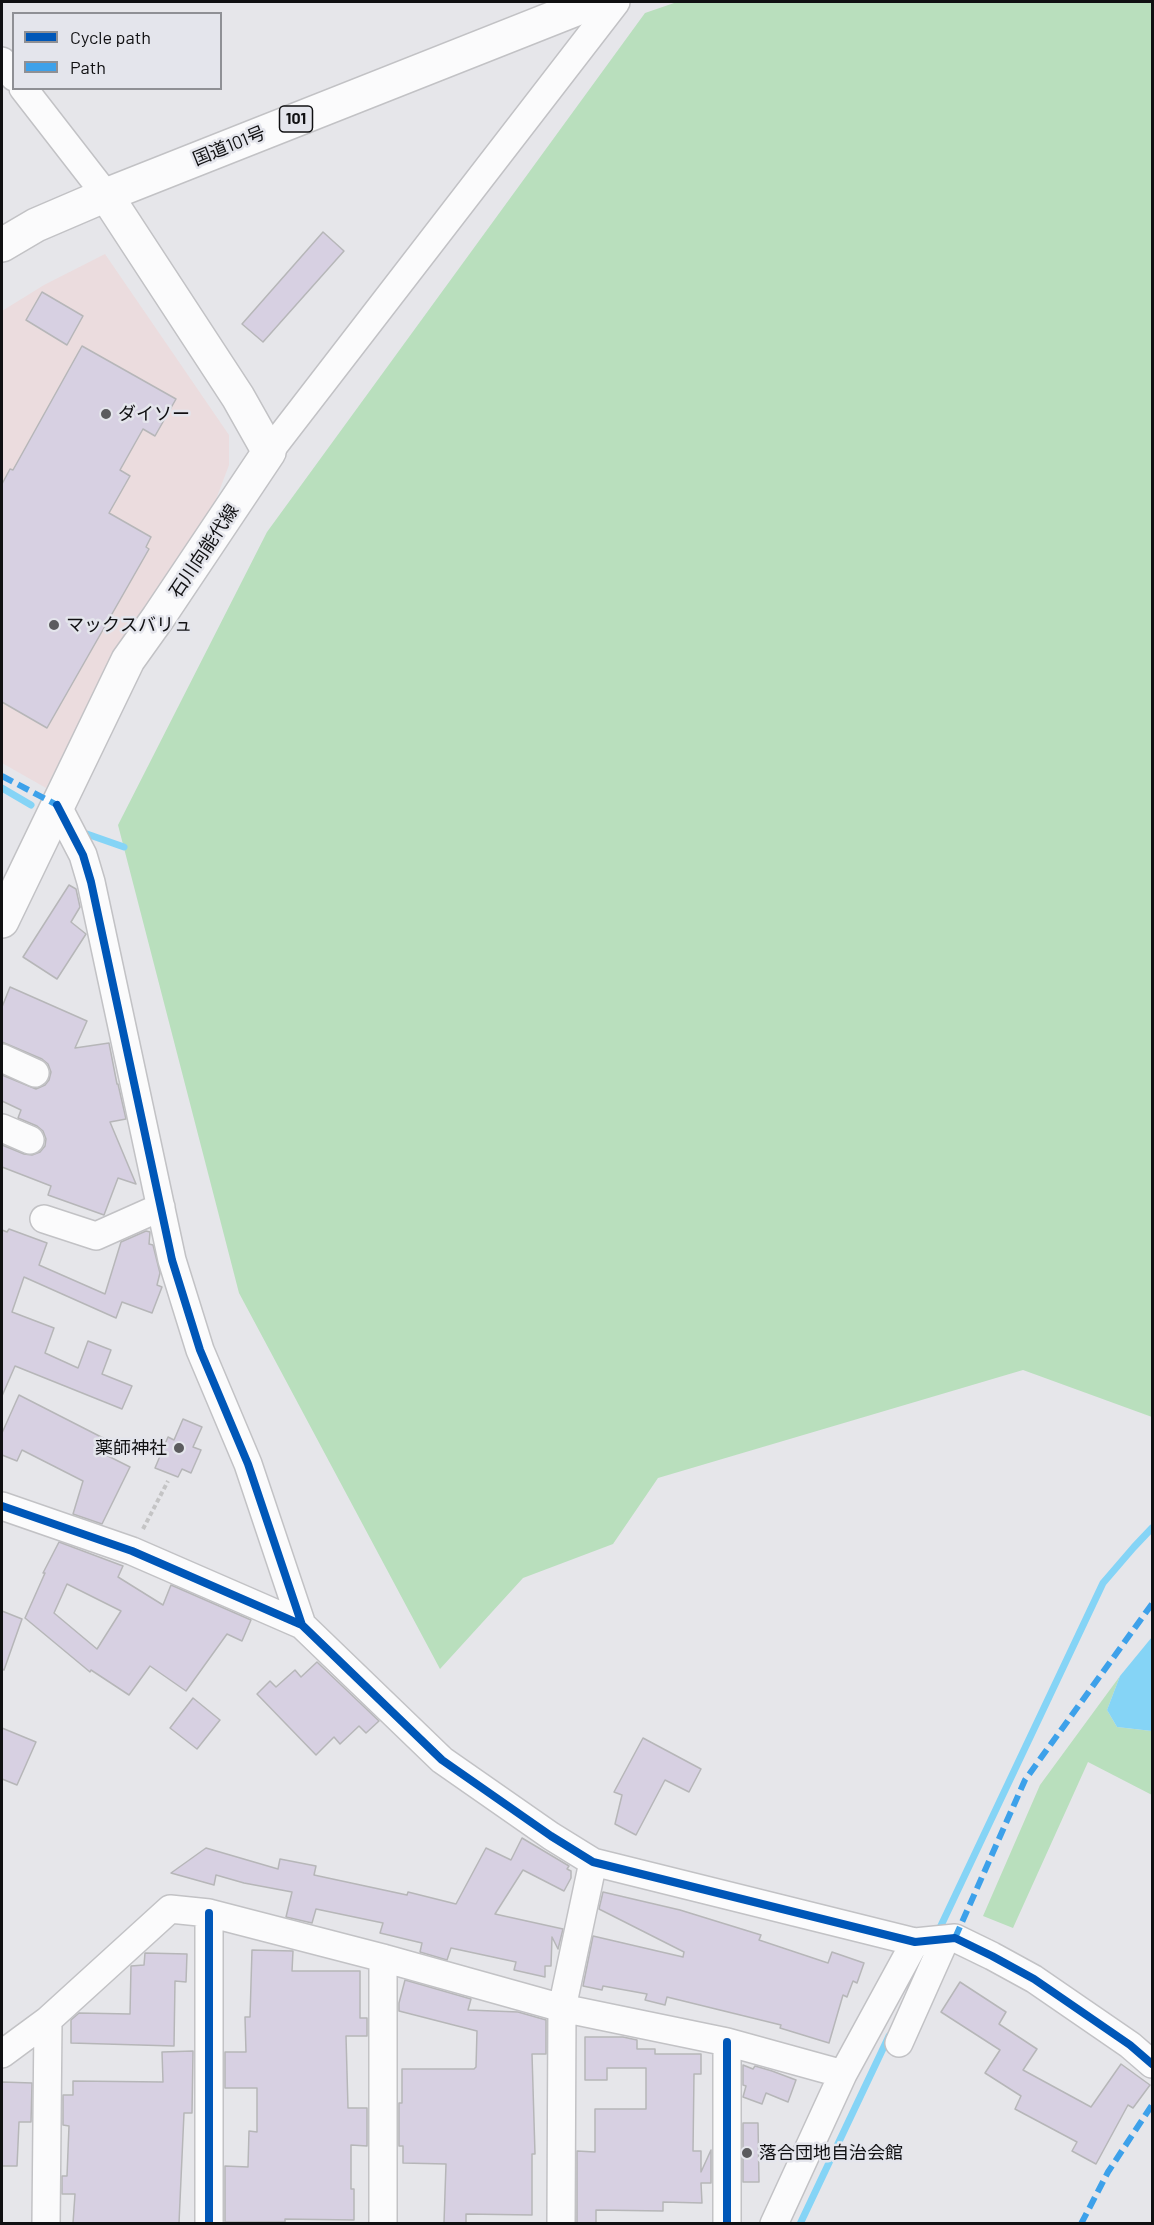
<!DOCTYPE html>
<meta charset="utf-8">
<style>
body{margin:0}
#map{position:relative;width:1154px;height:2225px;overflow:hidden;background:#e6e6ea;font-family:Barlow,sans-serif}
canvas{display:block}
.frame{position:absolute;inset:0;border:3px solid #101012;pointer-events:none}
.legend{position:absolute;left:12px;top:12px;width:210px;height:78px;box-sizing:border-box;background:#e4e5ec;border:2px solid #8f9095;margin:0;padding:8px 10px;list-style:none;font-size:18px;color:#101012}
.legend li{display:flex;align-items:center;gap:12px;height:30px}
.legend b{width:30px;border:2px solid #8f9095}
</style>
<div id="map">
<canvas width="1154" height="2225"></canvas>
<div class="frame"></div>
<ul class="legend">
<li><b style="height:8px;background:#0057b8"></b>Cycle path</li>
<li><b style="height:8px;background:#3da1ea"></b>Path</li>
</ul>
</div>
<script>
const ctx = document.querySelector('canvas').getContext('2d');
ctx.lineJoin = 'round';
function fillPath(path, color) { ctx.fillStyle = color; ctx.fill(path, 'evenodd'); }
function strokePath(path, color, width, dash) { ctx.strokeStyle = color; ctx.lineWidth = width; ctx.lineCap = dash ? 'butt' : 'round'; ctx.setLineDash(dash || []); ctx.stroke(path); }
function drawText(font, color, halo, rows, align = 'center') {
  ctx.font = font + ' Barlow,"Noto Sans JP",sans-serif'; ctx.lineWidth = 5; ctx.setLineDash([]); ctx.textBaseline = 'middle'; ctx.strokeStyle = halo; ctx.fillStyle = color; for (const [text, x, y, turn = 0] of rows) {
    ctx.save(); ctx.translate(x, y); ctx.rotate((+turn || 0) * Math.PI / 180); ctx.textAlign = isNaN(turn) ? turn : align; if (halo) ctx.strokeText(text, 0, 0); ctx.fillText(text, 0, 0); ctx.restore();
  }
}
fillPath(new Path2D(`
 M 105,254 L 229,435 L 229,465 L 212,510 L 114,654 L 46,788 L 2,763 L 2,311 L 44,285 Z`), '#ebdcde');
fillPath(new Path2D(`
 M 677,2 L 1152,2 L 1152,1417 L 1023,1370 L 658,1478 L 613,1544 L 523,1578 L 440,1669 L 239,1293 L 118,825 L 267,532 L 645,13 Z
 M 1120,1676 L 1107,1710 L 1117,1727 L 1152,1731 L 1152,1795 L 1088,1762 L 1013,1928 L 983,1916 L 1040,1785 Z`), '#b9dfbd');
fillPath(new Path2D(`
 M 1152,1637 L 1152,1731 L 1117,1727 L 1107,1710 L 1120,1676 Z`), '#85d4f6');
strokePath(new Path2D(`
 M 2,788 L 31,805
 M 84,833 L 124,847
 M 937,1934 L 1103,1583 L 1134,1547 L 1152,1528
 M 800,2224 L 889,2036`), '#85d4f6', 7);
const building = new Path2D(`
 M 323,232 L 344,251 L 263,342 L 242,324 Z
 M 42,292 L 83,316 L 67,345 L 26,320 Z
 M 82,346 L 176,399 L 155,436 L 143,429 L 120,470 L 130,476 L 109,513 L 151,537 L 146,547 L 149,549 L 47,728 L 2,702 L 2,484 L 10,469 L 13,470 Z
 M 69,885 L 76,889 L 80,907 L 71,922 L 86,934 L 57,979 L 23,957 Z
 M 10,987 L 87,1021 L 75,1048 L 109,1043 L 117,1084 L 118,1084 L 126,1119 L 110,1122 L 136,1184 L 118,1178 L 104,1215 L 48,1195 L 51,1186 L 2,1167 L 2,1145 L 24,1154 L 32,1155 L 40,1152 L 45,1146 L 46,1139 L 43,1131 L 37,1126 L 18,1118 L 21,1110 L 2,1101 L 2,1075 L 36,1089 L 45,1085 L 49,1080 L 51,1072 L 48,1064 L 42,1059 L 2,1042 L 2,1007 Z
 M 9,1229 L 47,1243 L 39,1265 L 105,1294 L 121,1242 L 146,1231 L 150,1232 L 149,1244 L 153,1245 L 160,1273 L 157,1285 L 162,1287 L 152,1313 L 122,1302 L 116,1318 L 24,1277 L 12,1312 L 54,1328 L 45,1353 L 78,1368 L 88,1341 L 111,1350 L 102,1374 L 132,1386 L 122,1409 L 15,1366 L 2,1396 L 2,1230 L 7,1232 Z
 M 19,1395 L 109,1441 L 102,1453 L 130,1467 L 102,1524 L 73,1514 L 83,1481 L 22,1450 L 17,1461 L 2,1455 L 2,1433 Z
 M 183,1419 L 202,1427 L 193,1447 L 201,1450 L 191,1473 L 182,1469 L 178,1477 L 155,1468 L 168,1437 L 174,1440 Z
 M 59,1542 L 123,1566 L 118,1577 L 163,1605 L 171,1585 L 251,1620 L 242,1641 L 227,1634 L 186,1691 L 150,1666 L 129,1695 L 91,1670 L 90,1672 L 25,1618 L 45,1573 L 43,1573 ZM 67,1584 L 121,1611 L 97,1649 L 54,1613 Z
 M 2,1611 L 22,1619 L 4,1670 L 2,1669 Z
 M 317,1662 L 379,1721 L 366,1733 L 359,1726 L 340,1744 L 334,1737 L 316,1755 L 257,1694 L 270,1681 L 276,1687 L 295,1670 L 301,1677 Z
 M 193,1698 L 220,1720 L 197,1749 L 170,1728 Z
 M 2,1728 L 36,1742 L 17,1785 L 2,1779 Z
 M 643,1738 L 701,1769 L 689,1792 L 665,1780 L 636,1835 L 615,1824 L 622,1795 L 614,1792 Z
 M 522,1838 L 569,1866 L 567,1869 L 571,1871 L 571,1878 L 564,1891 L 523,1870 L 495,1914 L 563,1929 L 558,1949 L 552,1937 L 551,1966 L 545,1966 L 545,1977 L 514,1970 L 516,1962 L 451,1948 L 447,1960 L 420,1952 L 422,1943 L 380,1933 L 383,1923 L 316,1909 L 312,1923 L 286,1917 L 292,1892 L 244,1883 L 216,1875 L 214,1885 L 171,1873 L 206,1848 L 278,1869 L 280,1859 L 316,1866 L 314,1875 L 407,1895 L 408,1892 L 456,1904 L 486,1848 L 511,1860 Z
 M 603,1892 L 680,1910 L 761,1935 L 759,1940 L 828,1963 L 832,1952 L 864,1963 L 857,1983 L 853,1981 L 847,1997 L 843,1995 L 829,2043 L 780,2028 L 781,2025 L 667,1997 L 665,2005 L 645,2000 L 647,1994 L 603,1986 L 602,1990 L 583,1986 L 593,1936 L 683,1957 L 684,1952 L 599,1909 Z
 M 252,1950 L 293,1951 L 292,1971 L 360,1971 L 360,2018 L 367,2018 L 367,2036 L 346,2036 L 348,2108 L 367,2108 L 367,2146 L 351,2145 L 351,2189 L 354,2189 L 354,2220 L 285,2219 L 285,2222 L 225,2222 L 225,2166 L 248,2167 L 249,2131 L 257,2132 L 257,2088 L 225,2088 L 225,2052 L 246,2052 L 245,2017 L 250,2017 Z
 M 145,1953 L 187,1954 L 186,1982 L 175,1981 L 174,2046 L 71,2043 L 71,2020 L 79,2013 L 130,2014 L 131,1966 L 144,1965 Z
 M 405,1980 L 471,1999 L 468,2010 L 518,2012 L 546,2020 L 546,2054 L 532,2054 L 535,2154 L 532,2154 L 532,2215 L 466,2214 L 466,2223 L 444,2223 L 446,2164 L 403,2163 L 403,2146 L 399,2146 L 399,2103 L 402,2103 L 402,2069 L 474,2069 L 476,2067 L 477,2031 L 399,2011 L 399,2003 Z
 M 960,1982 L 1006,2012 L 999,2024 L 1037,2049 L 1023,2070 L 1091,2107 L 1121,2064 L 1150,2085 L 1133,2108 L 1128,2105 L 1096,2164 L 1072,2151 L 1077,2142 L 1015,2109 L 1021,2096 L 985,2073 L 1000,2050 L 941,2012 Z
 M 585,2037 L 623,2037 L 637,2040 L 637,2049 L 655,2049 L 655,2054 L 701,2054 L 701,2074 L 694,2074 L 693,2151 L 701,2151 L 701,2172 L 711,2150 L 711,2183 L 701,2183 L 702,2203 L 663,2202 L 663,2211 L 596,2210 L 596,2223 L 577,2223 L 577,2151 L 595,2152 L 595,2109 L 646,2109 L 646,2068 L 607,2068 L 607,2080 L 585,2080 Z
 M 193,2051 L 192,2113 L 184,2113 L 179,2223 L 73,2223 L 75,2194 L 62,2194 L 62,2176 L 67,2176 L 69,2126 L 63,2125 L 63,2095 L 73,2095 L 73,2081 L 163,2082 L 162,2052 Z
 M 743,2065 L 753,2069 L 755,2066 L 772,2071 L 796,2080 L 788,2102 L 766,2093 L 762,2104 L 743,2097 L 746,2086 L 743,2085 Z
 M 2,2082 L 32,2083 L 31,2122 L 19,2122 L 17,2166 L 2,2166 Z
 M 743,2123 L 758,2123 L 759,2182 L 743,2182 Z`);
fillPath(building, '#d7d0e2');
strokePath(building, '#b6b6b8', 1.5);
const minor = new Path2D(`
 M 2,61 L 14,77
 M 23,88 L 106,195
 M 269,452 L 616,2
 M 57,805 L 83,855 L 91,882 L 172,1260 L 200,1350 L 248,1464 L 302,1625
 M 2,1058 L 35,1073
 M 2,1128 L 30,1140
 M 44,1219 L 96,1236 L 161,1207
 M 2,1506 L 132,1551 L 302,1625 L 442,1760 L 551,1836 L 593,1862 L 915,1942 L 955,1938 L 992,1956 L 1034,1979 L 1130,2045 L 1152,2064
 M 209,1913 L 209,2224
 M 899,2043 L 945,1940
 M 2,2054 L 48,2020 L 170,1909 L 209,1913 L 383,1958 L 562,2008 L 727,2042 L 843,2074
 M 46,2224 L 48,2020
 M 383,2224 L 383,1958
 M 561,2224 L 562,2008 L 593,1862
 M 727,2224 L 727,2042
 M 774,2224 L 843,2074 L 915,1942`);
const major = new Path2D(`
 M 2,921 L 128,660 L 158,618 L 269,452 L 238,397 L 106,195`);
const highway = new Path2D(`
 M 2,245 L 36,225 L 106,195 L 594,2`);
strokePath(minor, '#c2c2c5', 30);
strokePath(major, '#c2c2c5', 36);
strokePath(highway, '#c2c2c5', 36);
strokePath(new Path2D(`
 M 143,1529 L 168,1481`), '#c4c4c5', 4, [4.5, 3]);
strokePath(minor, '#fbfbfc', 27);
strokePath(major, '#fbfbfc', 33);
strokePath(highway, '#fbfbfc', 33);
strokePath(new Path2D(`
 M 2,776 L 57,805
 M 955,1938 L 1025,1780 L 1152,1604
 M 1081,2224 L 1108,2172 L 1152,2105`), '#3da1ea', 6, [12, 6]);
strokePath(new Path2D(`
 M 57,805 L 83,855 L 91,882 L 172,1260 L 200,1350 L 248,1464 L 302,1625
 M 2,1506 L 132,1551 L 302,1625 L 442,1760 L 551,1836 L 593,1862 L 915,1942 L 955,1938 L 992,1956 L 1034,1979 L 1130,2045 L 1152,2064
 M 209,1913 L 209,2224
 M 727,2224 L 727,2042`), '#0057b8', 8);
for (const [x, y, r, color] of [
 [106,414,6,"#5b5b5e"],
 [54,625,6,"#5b5b5e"],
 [179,1448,6,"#5b5b5e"],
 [747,2153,6,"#5b5b5e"]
]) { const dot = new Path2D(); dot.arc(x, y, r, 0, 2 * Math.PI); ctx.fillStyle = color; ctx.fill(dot); strokePath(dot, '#e4e5ec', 2); }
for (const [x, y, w] of [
 [296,119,33]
]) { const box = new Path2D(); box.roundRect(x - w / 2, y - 13, w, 26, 4.5); ctx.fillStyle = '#e4e5ec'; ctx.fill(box); strokePath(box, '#101012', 1.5); }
drawText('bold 16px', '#101012', null, [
 ["101",296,119]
]);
drawText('18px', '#101012', '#e4e5ec', [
 ["国道101号",229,146,-22],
 ["石川向能代線",204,551,-56]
]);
drawText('18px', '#101012', '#e4e5ec', [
 ["ダイソー",118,414],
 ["マックスバリュ",66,625],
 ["薬師神社",167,1448,"right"],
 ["落合団地自治会館",759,2153]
], 'left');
</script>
